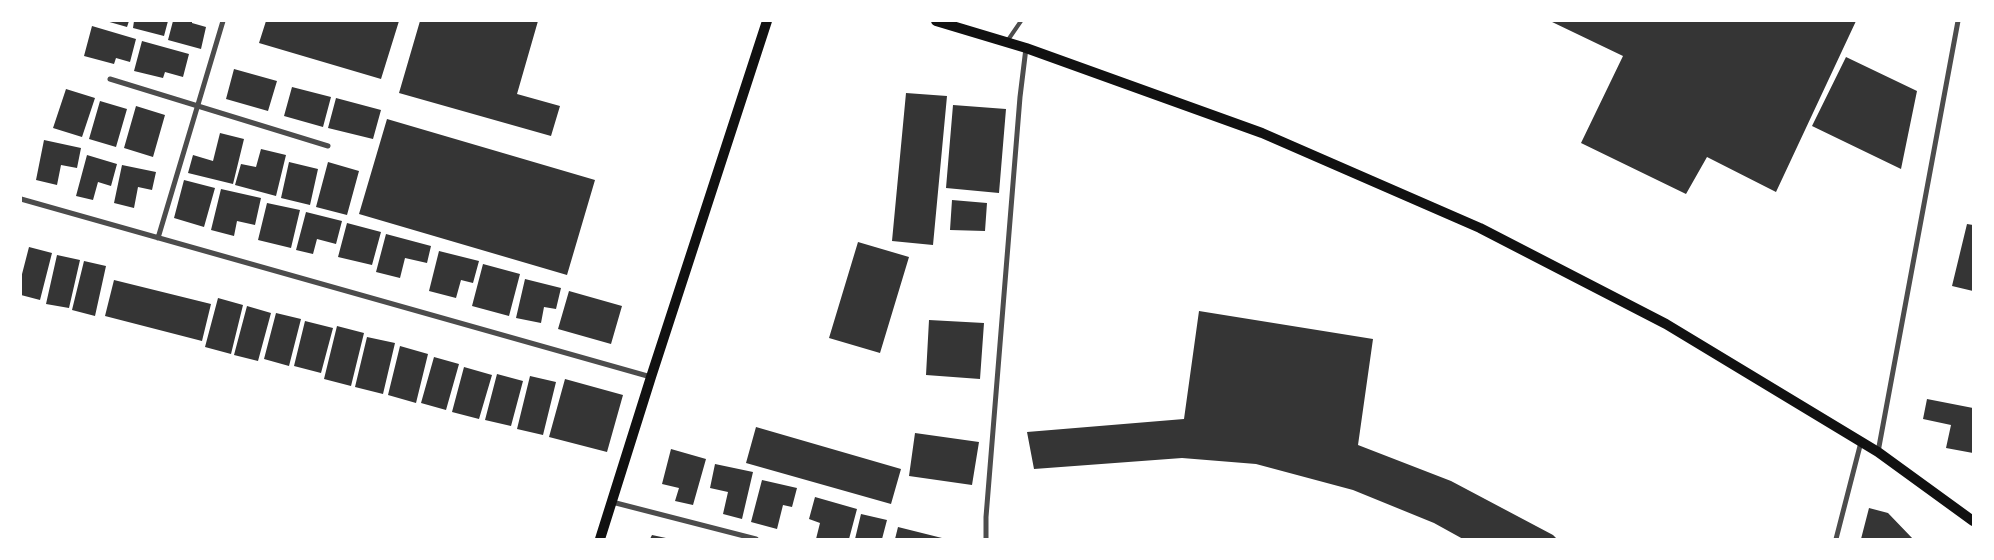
<!DOCTYPE html>
<style>
body{margin:0}
#map{position:relative;width:1994px;height:560px;overflow:hidden;background:#fff;font-family:Quicksand,sans-serif}
canvas{display:block}
.frame{position:absolute;inset:0;border:22px solid #fff;pointer-events:none}
</style>
<div id="map">
<canvas width="1994" height="560"></canvas>
<div class="frame"></div>
</div>
<script>
const ctx = document.querySelector('canvas').getContext('2d');
ctx.lineJoin = 'round';
function fillPath(path, color) { ctx.fillStyle = color; ctx.fill(path, 'evenodd'); }
function strokePath(path, color, width, dash) { ctx.strokeStyle = color; ctx.lineWidth = width; ctx.lineCap = dash ? 'butt' : 'round'; ctx.setLineDash(dash || []); ctx.stroke(path); }
fillPath(new Path2D(`
 M 106,21 L 129,21 L 127,27 Z
 M 134,21 L 168,21 L 164,36 L 133,28 Z
 M 173,21 L 192,21 L 192,23 L 206,27 L 201,49 L 168,40 Z
 M 266,21 L 399,21 L 381,79 L 259,43 Z
 M 420,21 L 538,21 L 517,94 L 560,106 L 551,136 L 399,93 Z
 M 1550,21 L 1856,21 L 1776,192 L 1707,157 L 1686,194 L 1581,143 L 1623,56 Z
 M 92,26 L 136,39 L 130,62 L 116,58 L 114,64 L 84,56 Z
 M 142,41 L 189,54 L 183,77 L 165,72 L 163,78 L 134,71 Z
 M 1846,57 L 1917,91 L 1901,169 L 1812,126 Z
 M 234,69 L 277,81 L 268,111 L 226,99 Z
 M 292,87 L 331,97 L 323,127 L 284,116 Z
 M 66,89 L 95,98 L 82,137 L 53,128 Z
 M 906,93 L 947,96 L 933,245 L 892,241 Z
 M 336,98 L 381,110 L 373,139 L 328,128 Z
 M 100,101 L 127,109 L 116,147 L 89,139 Z
 M 953,105 L 1006,109 L 999,193 L 946,188 Z
 M 136,106 L 165,115 L 153,157 L 124,148 Z
 M 387,119 L 595,180 L 567,275 L 359,214 Z
 M 220,133 L 244,139 L 233,184 L 188,173 L 193,155 L 213,161 Z
 M 44,140 L 81,148 L 77,168 L 61,165 L 57,185 L 36,180 Z
 M 261,149 L 286,155 L 276,196 L 235,185 L 241,164 L 256,167 Z
 M 87,155 L 117,164 L 111,186 L 98,182 L 93,200 L 76,196 Z
 M 289,162 L 318,169 L 310,205 L 281,198 Z
 M 328,162 L 359,171 L 347,215 L 316,207 Z
 M 122,165 L 156,172 L 152,190 L 138,187 L 134,208 L 114,203 Z
 M 184,180 L 215,188 L 204,227 L 174,218 Z
 M 221,189 L 261,198 L 255,225 L 237,221 L 234,236 L 211,230 Z
 M 952,200 L 987,203 L 985,231 L 950,230 Z
 M 267,203 L 300,210 L 291,248 L 258,240 Z
 M 306,212 L 342,221 L 336,244 L 317,239 L 313,254 L 296,250 Z
 M 347,223 L 381,232 L 372,265 L 338,257 Z
 M 1967,224 L 1973,225 L 1973,291 L 1952,286 Z
 M 386,234 L 431,246 L 427,263 L 405,258 L 400,278 L 376,272 Z
 M 858,242 L 909,257 L 880,353 L 829,338 Z
 M 29,247 L 52,253 L 40,300 L 21,295 L 21,278 Z
 M 439,251 L 479,261 L 473,283 L 461,280 L 456,298 L 429,291 Z
 M 57,255 L 80,260 L 69,308 L 46,304 Z
 M 84,261 L 106,266 L 95,316 L 72,310 Z
 M 483,264 L 520,274 L 509,316 L 472,306 Z
 M 525,279 L 561,288 L 556,309 L 544,307 L 541,323 L 516,318 Z
 M 114,280 L 211,304 L 202,341 L 105,316 Z
 M 569,291 L 622,306 L 611,344 L 558,329 Z
 M 218,298 L 243,305 L 231,354 L 205,347 Z
 M 247,306 L 271,313 L 258,361 L 234,355 Z
 M 1199,311 L 1373,339 L 1358,445 L 1451,481 L 1553,535 L 1557,539 L 1463,539 L 1434,523 L 1353,490 L 1256,464 L 1182,458 L 1034,469 L 1027,432 L 1184,419 Z
 M 276,313 L 301,319 L 289,366 L 264,359 Z
 M 929,320 L 984,323 L 980,379 L 926,375 Z
 M 305,321 L 333,328 L 321,373 L 294,366 Z
 M 337,326 L 364,333 L 351,386 L 324,379 Z
 M 367,337 L 395,343 L 383,394 L 355,387 Z
 M 400,346 L 428,354 L 416,403 L 388,395 Z
 M 434,357 L 459,364 L 446,410 L 421,403 Z
 M 464,367 L 492,375 L 479,419 L 452,412 Z
 M 497,374 L 523,381 L 511,426 L 485,420 Z
 M 530,376 L 556,382 L 543,435 L 517,429 Z
 M 565,379 L 623,395 L 607,452 L 549,437 Z
 M 1927,399 L 1973,408 L 1973,453 L 1946,448 L 1951,425 L 1923,419 Z
 M 756,427 L 901,469 L 891,504 L 746,463 Z
 M 915,433 L 979,442 L 972,485 L 909,476 Z
 M 671,449 L 706,459 L 693,505 L 675,501 L 679,488 L 662,484 Z
 M 715,464 L 753,472 L 742,519 L 723,514 L 728,492 L 710,488 Z
 M 762,480 L 797,488 L 792,507 L 783,505 L 777,529 L 751,522 Z
 M 815,497 L 857,509 L 849,539 L 816,539 L 820,523 L 809,519 Z
 M 1869,508 L 1888,513 L 1913,539 L 1861,539 Z
 M 861,514 L 887,520 L 882,539 L 855,539 Z
 M 898,527 L 942,538 L 941,539 L 895,539 Z
 M 652,535 L 666,538 L 666,539 L 650,539 Z`), '#353535');
strokePath(new Path2D(`
 M 1008,40 L 1021,21`), '#4c4c4c', 4);
strokePath(new Path2D(`
 M 110,79 L 328,146
 M 21,199 L 651,377
 M 158,238 L 223,21
 M 1878,452 L 1958,21
 M 612,502 L 756,539
 M 986,539 L 986,517 L 1020,97 L 1026,48
 M 1836,539 L 1861,442`), '#4c4c4c', 5);
strokePath(new Path2D(`
 M 936,21 L 1026,48 L 1262,133 L 1480,228 L 1666,324 L 1878,452 L 1973,521
 M 600,539 L 651,377 L 767,21`), '#111', 10);
</script>
